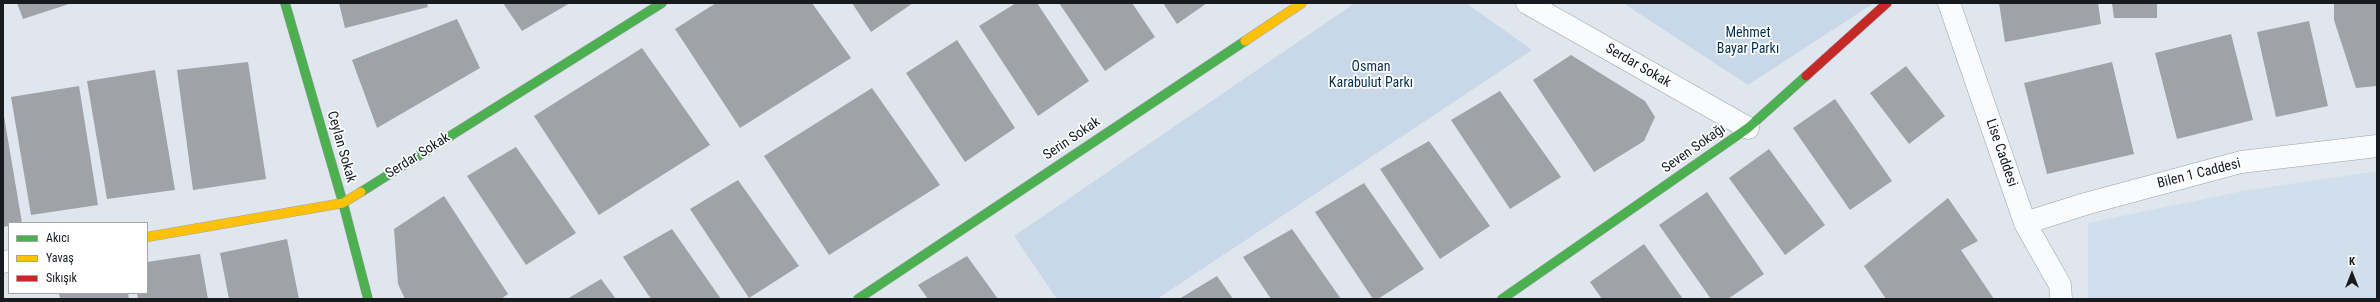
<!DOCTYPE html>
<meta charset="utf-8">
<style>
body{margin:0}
#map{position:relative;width:2380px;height:302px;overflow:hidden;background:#e0e6ed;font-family:"Roboto Condensed",sans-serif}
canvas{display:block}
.frame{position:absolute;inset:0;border:4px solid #171b20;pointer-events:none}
.legend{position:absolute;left:8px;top:222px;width:140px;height:72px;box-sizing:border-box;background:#fff;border:1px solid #a2a4a6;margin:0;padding:5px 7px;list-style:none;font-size:12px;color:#171b20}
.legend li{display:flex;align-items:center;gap:8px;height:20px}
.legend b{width:20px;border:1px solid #a2a4a6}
.north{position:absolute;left:2332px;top:254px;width:40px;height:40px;-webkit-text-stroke:3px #fff;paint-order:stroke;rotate:0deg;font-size:11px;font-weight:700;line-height:16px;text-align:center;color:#171b20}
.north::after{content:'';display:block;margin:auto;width:14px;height:18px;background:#171b20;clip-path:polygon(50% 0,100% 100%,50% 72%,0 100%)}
</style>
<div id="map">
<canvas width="2380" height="302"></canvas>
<div class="frame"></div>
<ul class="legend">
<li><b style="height:5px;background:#4caf50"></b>Akıcı</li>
<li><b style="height:5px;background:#ffc107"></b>Yavaş</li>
<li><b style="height:5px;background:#c62828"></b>Sıkışık</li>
</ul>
<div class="north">K</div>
</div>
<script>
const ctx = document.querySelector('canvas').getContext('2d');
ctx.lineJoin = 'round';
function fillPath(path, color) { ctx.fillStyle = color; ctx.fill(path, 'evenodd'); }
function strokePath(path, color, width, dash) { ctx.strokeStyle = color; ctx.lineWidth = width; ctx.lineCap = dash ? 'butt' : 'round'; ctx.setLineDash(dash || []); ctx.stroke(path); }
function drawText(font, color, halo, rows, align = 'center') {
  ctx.font = font + ' "Roboto Condensed",sans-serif'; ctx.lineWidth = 3.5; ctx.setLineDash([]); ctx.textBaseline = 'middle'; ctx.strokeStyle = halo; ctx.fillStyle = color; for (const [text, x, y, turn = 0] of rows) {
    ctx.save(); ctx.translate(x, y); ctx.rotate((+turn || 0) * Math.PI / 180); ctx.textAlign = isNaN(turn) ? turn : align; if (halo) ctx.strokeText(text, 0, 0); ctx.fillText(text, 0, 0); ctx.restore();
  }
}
fillPath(new Path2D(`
 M 2377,171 L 2377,299 L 2088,299 L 2088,223 L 2243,191 Z`), '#d1deeb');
fillPath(new Path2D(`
 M 1355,3 L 1466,3 L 1532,50 L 1157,299 L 1057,299 L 1014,236 Z
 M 1623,3 L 1874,3 L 1748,85 Z`), '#c8d8e9');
fillPath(new Path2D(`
 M 17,3 L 72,3 L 23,19 Z
 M 339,3 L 427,3 L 428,7 L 345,28 Z
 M 503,3 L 570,3 L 522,31 Z
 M 716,3 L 812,3 L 851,58 L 740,128 L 675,29 Z
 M 852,3 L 913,3 L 871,32 Z
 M 1016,3 L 1037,3 L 1089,81 L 1038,116 L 979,26 Z
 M 1059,3 L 1132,3 L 1155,37 L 1105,71 Z
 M 1163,3 L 1207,3 L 1177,24 Z
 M 1999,3 L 2098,3 L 2101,24 L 2005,42 Z
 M 2112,3 L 2157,3 L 2157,18 L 2114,18 Z
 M 2334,3 L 2377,3 L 2377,86 L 2356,88 L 2334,20 Z
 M 457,19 L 480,68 L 377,128 L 352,60 Z
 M 2309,21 L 2328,106 L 2276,117 L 2257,32 Z
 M 2231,34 L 2253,120 L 2177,139 L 2155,53 Z
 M 957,40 L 1015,128 L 965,162 L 906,73 Z
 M 642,48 L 710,145 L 599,215 L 534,116 Z
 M 1571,55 L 1645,101 L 1655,117 L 1644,141 L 1594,172 L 1533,80 Z
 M 248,62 L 266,179 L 193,190 L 177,70 Z
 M 2112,62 L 2134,154 L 2047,174 L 2024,83 Z
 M 1906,66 L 1945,116 L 1909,144 L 1870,93 Z
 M 155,70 L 175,190 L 107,199 L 87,81 Z
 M 79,86 L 98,205 L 31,215 L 11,97 Z
 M 872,88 L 940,185 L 829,255 L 764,156 Z
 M 1500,91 L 1561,177 L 1510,209 L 1451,120 Z
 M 1835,99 L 1892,181 L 1850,210 L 1793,128 Z
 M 3,110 L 22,223 L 9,223 L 9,226 L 3,227 Z
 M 1429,141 L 1490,226 L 1440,259 L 1380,169 Z
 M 516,147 L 576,233 L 526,265 L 467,176 Z
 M 1769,149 L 1825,225 L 1785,255 L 1729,178 Z
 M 738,180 L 799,266 L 749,298 L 690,209 Z
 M 1364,183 L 1424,269 L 1378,299 L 1373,299 L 1315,212 Z
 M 1707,192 L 1764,274 L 1728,299 L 1711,299 L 1659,225 Z
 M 444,196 L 508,294 L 501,299 L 405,299 L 398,284 L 394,229 Z
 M 1948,198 L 1978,241 L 1961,250 L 1994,299 L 1886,299 L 1864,266 Z
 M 672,229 L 721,299 L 651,299 L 623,257 Z
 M 1292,229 L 1341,299 L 1271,299 L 1243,257 Z
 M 287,239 L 299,299 L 229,299 L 220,253 Z
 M 1644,244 L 1683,299 L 1602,299 L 1590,282 Z
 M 200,254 L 208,299 L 138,299 L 137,293 L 147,293 L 147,262 Z
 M 967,256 L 998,299 L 928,299 L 918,285 Z
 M 1217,276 L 1233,299 L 1179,299 Z
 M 601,279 L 616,299 L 567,299 Z
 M 59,293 L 128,293 L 129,299 L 60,299 Z`), '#9fa3a8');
const street = new Path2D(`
 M 1527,3 L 1748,128
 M 1949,3 L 2025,223 L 2060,285 L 2061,299
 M 2025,223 L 2085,204 L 2241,162 L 2377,146
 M 3,262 L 9,261`);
const fast = new Path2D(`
 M 285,3 L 343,203 L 368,299
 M 361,192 L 662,3
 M 858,299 L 1245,41
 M 1502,299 L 1748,128 L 1806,76`);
const slow = new Path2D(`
 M 1245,41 L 1302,3
 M 147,237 L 343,203 L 361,192`);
const jam = new Path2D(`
 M 1806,76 L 1887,3`);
strokePath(street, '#9ea3a8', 23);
strokePath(fast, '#9ea3a8', 10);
strokePath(slow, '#9ea3a8', 10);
strokePath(jam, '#9ea3a8', 10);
strokePath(street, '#fafbfc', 22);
strokePath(fast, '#4caf50', 9);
strokePath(slow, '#ffc107', 9);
strokePath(jam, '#c62828', 9);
drawText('14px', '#052f52', '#fff', [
 ["Mehmet",1748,33],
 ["Bayar Parkı",1748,49],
 ["Osman",1371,67],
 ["Karabulut Parkı",1371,83]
]);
drawText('14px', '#171b20', '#fff', [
 ["Serdar Sokak",1638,66,30],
 ["Serin Sokak",1072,139,-34],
 ["Ceylan Sokak",341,147,74],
 ["Seven Sokağı",1694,149,-35],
 ["Lise Caddesi",2001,153,71],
 ["Serdar Sokak",418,156,-32],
 ["Bilen 1 Caddesi",2199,174,-14]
]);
</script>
